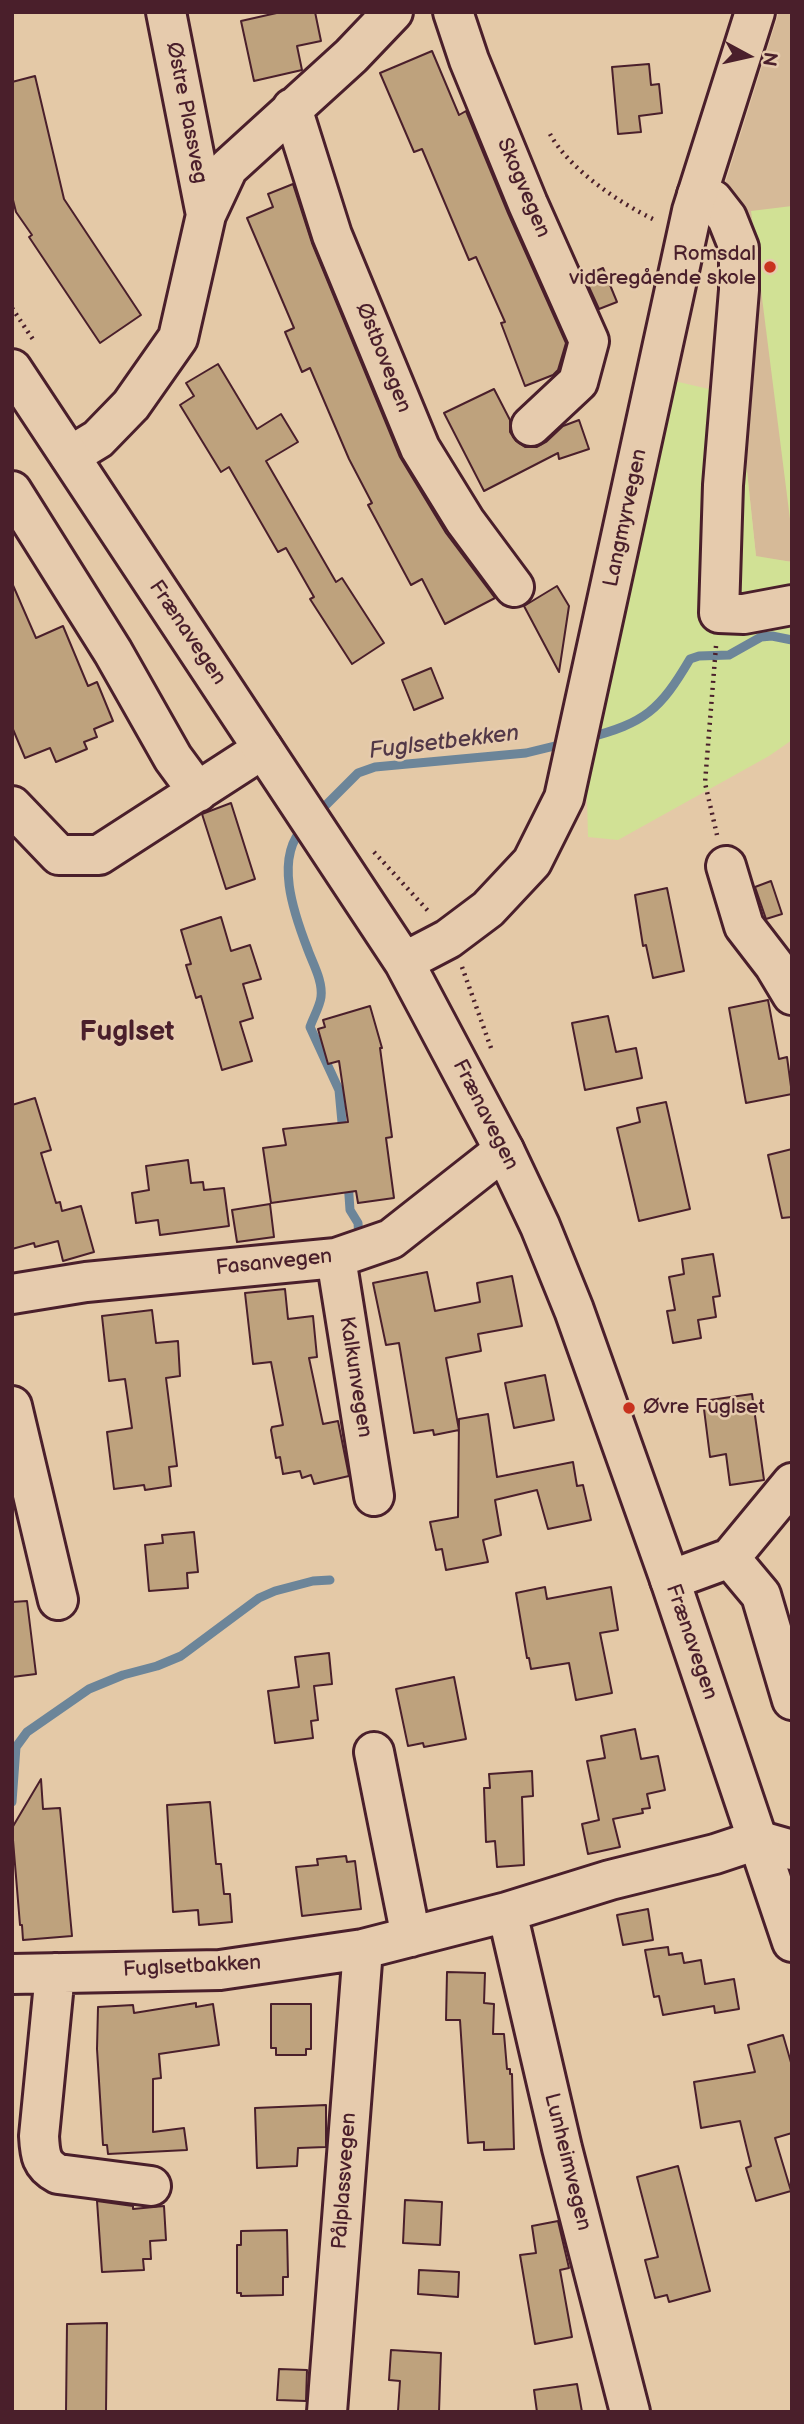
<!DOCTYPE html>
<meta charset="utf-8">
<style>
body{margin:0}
#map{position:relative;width:804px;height:2424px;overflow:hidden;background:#e4c9a7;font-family:"Balsamiq Sans",sans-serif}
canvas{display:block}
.frame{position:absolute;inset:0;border:14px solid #4a1f2b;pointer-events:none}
.north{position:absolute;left:713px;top:21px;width:70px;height:70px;-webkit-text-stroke:5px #e6cbad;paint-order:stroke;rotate:98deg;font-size:19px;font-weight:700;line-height:28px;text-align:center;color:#4a1f2b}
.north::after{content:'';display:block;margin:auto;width:24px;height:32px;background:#4a1f2b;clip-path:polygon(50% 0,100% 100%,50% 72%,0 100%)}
</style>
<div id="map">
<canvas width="804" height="2424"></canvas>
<div class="frame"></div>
<div class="north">N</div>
</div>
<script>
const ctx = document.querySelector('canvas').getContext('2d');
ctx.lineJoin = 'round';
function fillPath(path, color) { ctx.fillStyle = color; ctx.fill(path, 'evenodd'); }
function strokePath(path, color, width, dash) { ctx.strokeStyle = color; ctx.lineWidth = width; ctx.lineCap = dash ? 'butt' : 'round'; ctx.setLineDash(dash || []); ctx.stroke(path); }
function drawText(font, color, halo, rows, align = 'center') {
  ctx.font = font + ' "Balsamiq Sans",sans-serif'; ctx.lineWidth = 5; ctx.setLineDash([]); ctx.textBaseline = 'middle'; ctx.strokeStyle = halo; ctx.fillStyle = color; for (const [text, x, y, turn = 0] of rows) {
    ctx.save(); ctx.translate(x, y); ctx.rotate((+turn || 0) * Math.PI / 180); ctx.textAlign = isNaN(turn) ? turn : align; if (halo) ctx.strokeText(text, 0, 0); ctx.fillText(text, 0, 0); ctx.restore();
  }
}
fillPath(new Path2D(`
 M 779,12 L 792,12 L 792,562 L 756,557 L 739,396 L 724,187 Z`), '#d6ba98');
fillPath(new Path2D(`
 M 792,206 L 792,519 L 790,519 L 751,211 Z
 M 670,380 L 739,396 L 756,556 L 792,562 L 792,740 L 769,756 L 618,840 L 588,837 L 584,682 Z`), '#d1e195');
strokePath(new Path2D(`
 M 587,738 C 645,723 660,710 690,659 L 699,656 L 729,655 L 761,637 L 772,636 L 792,640
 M 317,814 L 358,773 L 375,767 L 526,753 L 567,743
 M 305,826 C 273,856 294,914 308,950 C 313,964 323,981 321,997 C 320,1006 313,1018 310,1027 L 339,1090 L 343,1133
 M 348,1181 L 350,1210 L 358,1223 L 359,1238
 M 12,1802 L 16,1747 L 27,1732 L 89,1689 L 123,1675 L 157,1666 L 181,1656 L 259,1598 L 275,1591 L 313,1581 L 330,1580`), '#6c8599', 9);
const building = new Path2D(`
 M 281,12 L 315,12 L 321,41 L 297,46 L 302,70 L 254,81 L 241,21 Z
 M 432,51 L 459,115 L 466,111 L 508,213 L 566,343 L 558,370 L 553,375 L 525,386 L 501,323 L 505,322 L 476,257 L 469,260 L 422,149 L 414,152 L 380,73 Z
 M 649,64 L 651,85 L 659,84 L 662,113 L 639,116 L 641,132 L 618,134 L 612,67 Z
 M 35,76 L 64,199 L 141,315 L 100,343 L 29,237 L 32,235 L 16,212 L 12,196 L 12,82 Z
 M 293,184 L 312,243 L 400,457 L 446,533 L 495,598 L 445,624 L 422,579 L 411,585 L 368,505 L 372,503 L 349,459 L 310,368 L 302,372 L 285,332 L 294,328 L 247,218 L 273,207 L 268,194 Z
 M 603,268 L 617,302 L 599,309 L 584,276 Z
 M 218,364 L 257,429 L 281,414 L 298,442 L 266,461 L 336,582 L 342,578 L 384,643 L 352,664 L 310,599 L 314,597 L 286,548 L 278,552 L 229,467 L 221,472 L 180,405 L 194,396 L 186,383 Z
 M 494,389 L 510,420 L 510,432 L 516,441 L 525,447 L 537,447 L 546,442 L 563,426 L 579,420 L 589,449 L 559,459 L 558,453 L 484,491 L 444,413 Z
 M 12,583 L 36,638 L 63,626 L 88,686 L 97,682 L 113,721 L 94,729 L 97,737 L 84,742 L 87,749 L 56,762 L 50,748 L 25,758 L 12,727 Z
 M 557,586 L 569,606 L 559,672 L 524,606 Z
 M 431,668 L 443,698 L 414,710 L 402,680 Z
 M 231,803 L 255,879 L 226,889 L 202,814 Z
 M 771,881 L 782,914 L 766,919 L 755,887 Z
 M 667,888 L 684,971 L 653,978 L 646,945 L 643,946 L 635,895 Z
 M 221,917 L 231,951 L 250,945 L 261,979 L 243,984 L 253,1018 L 240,1022 L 252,1061 L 222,1070 L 201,996 L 196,998 L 186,965 L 191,964 L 181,930 Z
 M 768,1000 L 779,1059 L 787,1057 L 792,1094 L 746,1103 L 729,1008 Z
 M 370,1006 L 382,1048 L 380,1048 L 392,1137 L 386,1138 L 394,1198 L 358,1203 L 356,1191 L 271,1203 L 263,1148 L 286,1145 L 283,1129 L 348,1122 L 339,1061 L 328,1064 L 318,1029 L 325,1027 L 323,1020 Z
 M 608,1016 L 616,1052 L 636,1048 L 642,1078 L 585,1090 L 572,1023 Z
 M 35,1098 L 51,1150 L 41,1153 L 56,1203 L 60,1202 L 62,1211 L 81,1206 L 94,1252 L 63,1261 L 58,1241 L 35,1247 L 34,1243 L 12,1249 L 12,1105 Z
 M 666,1102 L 690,1209 L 639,1221 L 617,1128 L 640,1122 L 637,1108 Z
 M 792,1149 L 792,1217 L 782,1218 L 768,1155 Z
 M 188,1160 L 191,1183 L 203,1182 L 204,1190 L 224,1188 L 229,1226 L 160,1235 L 158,1220 L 136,1223 L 132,1193 L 149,1190 L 146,1166 Z
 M 270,1204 L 274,1237 L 237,1242 L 232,1210 Z
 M 713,1254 L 720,1296 L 713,1297 L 716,1317 L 698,1320 L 701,1338 L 673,1343 L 667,1311 L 675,1310 L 669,1277 L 684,1274 L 682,1259 Z
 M 427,1272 L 435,1311 L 480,1302 L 477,1283 L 512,1276 L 522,1326 L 478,1334 L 481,1351 L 446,1358 L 459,1430 L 434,1435 L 433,1430 L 414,1433 L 399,1343 L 386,1345 L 373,1283 Z
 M 285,1289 L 288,1319 L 313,1316 L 317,1357 L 309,1358 L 323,1424 L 338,1421 L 349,1476 L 314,1484 L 311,1475 L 302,1478 L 300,1471 L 283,1474 L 280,1457 L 276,1458 L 271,1430 L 272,1427 L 283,1425 L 271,1362 L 253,1364 L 245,1293 Z
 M 152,1310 L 156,1343 L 178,1341 L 180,1376 L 166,1378 L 177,1466 L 169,1467 L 171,1486 L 145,1490 L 144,1485 L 114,1489 L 107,1432 L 132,1428 L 125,1379 L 109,1381 L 102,1316 Z
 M 545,1375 L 554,1420 L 514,1428 L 505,1383 Z
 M 752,1394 L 764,1480 L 730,1485 L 726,1454 L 710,1457 L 703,1401 Z
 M 488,1414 L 497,1477 L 573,1462 L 577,1486 L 583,1485 L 591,1520 L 548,1529 L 537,1490 L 495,1500 L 501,1535 L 483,1540 L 488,1562 L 446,1570 L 442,1549 L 436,1550 L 430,1522 L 458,1517 L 459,1419 Z
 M 194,1532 L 198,1572 L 187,1573 L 188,1588 L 149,1591 L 145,1545 L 163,1543 L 162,1535 Z
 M 545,1587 L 547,1599 L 611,1587 L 618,1630 L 600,1633 L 612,1693 L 576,1700 L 569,1663 L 531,1669 L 529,1658 L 527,1658 L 516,1593 Z
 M 27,1601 L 36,1674 L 12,1677 L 12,1602 Z
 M 329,1653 L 332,1684 L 314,1686 L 318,1720 L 311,1721 L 313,1738 L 275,1743 L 268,1691 L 299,1687 L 295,1657 Z
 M 454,1677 L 466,1739 L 424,1747 L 423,1743 L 408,1746 L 396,1689 Z
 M 635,1729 L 641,1759 L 658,1756 L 665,1790 L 647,1794 L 650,1808 L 642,1809 L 643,1813 L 613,1819 L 620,1847 L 588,1854 L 582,1824 L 599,1820 L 587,1761 L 605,1758 L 601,1736 Z
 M 532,1771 L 533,1796 L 522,1797 L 524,1865 L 497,1867 L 495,1841 L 486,1842 L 484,1788 L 490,1788 L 489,1774 Z
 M 41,1779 L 43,1809 L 60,1808 L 72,1936 L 23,1940 L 22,1925 L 20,1925 L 12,1828 Z
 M 210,1802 L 216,1864 L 221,1864 L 224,1894 L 230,1894 L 232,1922 L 199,1925 L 198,1910 L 173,1912 L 167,1805 Z
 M 346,1856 L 347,1862 L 355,1861 L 361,1909 L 302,1916 L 296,1867 L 318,1865 L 317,1859 Z
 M 648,1909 L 653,1940 L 623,1945 L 617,1915 Z
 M 668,1947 L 669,1955 L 682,1953 L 684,1963 L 701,1960 L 705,1984 L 734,1979 L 739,2009 L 715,2013 L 714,2006 L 663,2015 L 659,1996 L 654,1997 L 645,1950 Z
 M 447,1972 L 485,1973 L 484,2003 L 494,2004 L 493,2034 L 504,2034 L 507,2069 L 510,2069 L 510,2074 L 512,2074 L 514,2149 L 484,2150 L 484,2142 L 468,2143 L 460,2020 L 446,2020 Z
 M 196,2003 L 196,2007 L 213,2004 L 219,2045 L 159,2054 L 161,2078 L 153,2079 L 153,2132 L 184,2128 L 187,2150 L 108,2154 L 107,2145 L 103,2145 L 97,2049 L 98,2007 L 133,2005 L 134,2013 Z
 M 271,2004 L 311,2004 L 311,2049 L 306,2049 L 306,2055 L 276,2055 L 276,2048 L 271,2048 Z
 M 783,2035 L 792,2066 L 792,2133 L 775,2138 L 791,2191 L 756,2201 L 746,2168 L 751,2166 L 740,2121 L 701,2128 L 694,2082 L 755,2072 L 748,2045 Z
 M 326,2105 L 326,2147 L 298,2148 L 297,2166 L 257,2168 L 255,2108 Z
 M 678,2166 L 710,2291 L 669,2302 L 667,2295 L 655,2298 L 645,2260 L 658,2257 L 637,2177 Z
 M 405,2200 L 442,2202 L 440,2245 L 403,2243 Z
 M 97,2201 L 133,2206 L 133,2209 L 164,2206 L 166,2240 L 150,2241 L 151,2259 L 143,2259 L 144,2270 L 102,2272 Z
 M 558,2221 L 569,2268 L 560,2270 L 572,2337 L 535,2344 L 520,2255 L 536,2253 L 532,2226 Z
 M 287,2230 L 288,2277 L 283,2277 L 283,2295 L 241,2296 L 241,2293 L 237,2293 L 237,2245 L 241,2245 L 241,2231 Z
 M 419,2270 L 459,2272 L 458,2297 L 418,2294 Z
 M 107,2323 L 106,2412 L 66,2412 L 67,2324 Z
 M 391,2350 L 441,2353 L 439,2412 L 398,2411 L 400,2381 L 389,2380 Z
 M 279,2369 L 307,2370 L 306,2401 L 277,2400 Z
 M 577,2384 L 582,2412 L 537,2412 L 534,2390 Z`);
fillPath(building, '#bea27d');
strokePath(building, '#4a1f2b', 2);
const minor = new Path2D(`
 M 166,12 L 206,215
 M 453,12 L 469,60 L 528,204 L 589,341 L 578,382 L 531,426
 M 292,108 L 332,235 L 420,448 L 465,521 L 514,587
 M 697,195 L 713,200 L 727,218 L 739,248 L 739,290 L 723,485 L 719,613 L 744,614 L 792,605
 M 70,456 L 98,439 L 131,405 L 178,338 L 206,215 L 228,168 L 351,56 L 393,12
 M 12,491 L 113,652 L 173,758 L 198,792
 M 12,806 L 59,855 L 99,855 L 263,749
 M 726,866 L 744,926 L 774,965 L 792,995
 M 336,1258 L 374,1496
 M 12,1294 L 86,1282 L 336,1258 L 391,1239 L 504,1150
 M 12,1406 L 58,1600
 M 730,1558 L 761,1595 L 792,1700
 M 670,1580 L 730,1558 L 792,1483
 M 374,1752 L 411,1937
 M 507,1912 L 562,2148 L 630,2412
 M 55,1973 L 39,2136 C 40,2155 41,2165 58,2174 L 151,2186
 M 12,1974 L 220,1970 L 363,1949 L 507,1912 L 610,1880 L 715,1854 L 757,1840 L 792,1850
 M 327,2412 L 363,1949`);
const major = new Path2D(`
 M 12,369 L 404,962 L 504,1150 L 540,1226 L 574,1310 L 670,1580 L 792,1942
 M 404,962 L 448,939 L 488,909 L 532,862 L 564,798 L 692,211 L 755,12`);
strokePath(minor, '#4a1f2b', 44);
strokePath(major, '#4a1f2b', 44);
strokePath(new Path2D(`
 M 550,134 C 569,169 619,203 655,220
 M 12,308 L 34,341
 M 716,646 L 705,783 L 717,835
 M 374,852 L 430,913
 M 462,967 L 491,1048`), '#4a1f2b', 4.5, [2, 5]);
strokePath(minor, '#e6cbad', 38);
strokePath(major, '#e6cbad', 38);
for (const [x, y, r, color] of [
 [770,267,7,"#c8321e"],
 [629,1408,7,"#c8321e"]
]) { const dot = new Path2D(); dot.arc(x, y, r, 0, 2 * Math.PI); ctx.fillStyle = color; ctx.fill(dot); strokePath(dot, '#e6cbad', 2.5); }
drawText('21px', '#4a1f2b', '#e6cbad', [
 ["Østre Plassveg",186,113,79],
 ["Skogvegen",523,188,67],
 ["Østbovegen",383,358,68],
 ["Langmyrvegen",626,518,-78],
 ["Frænavegen",187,633,56],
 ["Frænavegen",485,1115,63],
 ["Fasanvegen",274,1263,-6],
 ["Kalkunvegen",355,1377,81],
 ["Frænavegen",691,1642,71],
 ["Fuglsetbakken",192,1967,-3],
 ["Lunheimvegen",567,2162,76],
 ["Pålplassvegen",345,2181,-86]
]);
drawText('21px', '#4a1f2b', '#e6cbad', [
 ["Romsdal",756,255],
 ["videregående skole",756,279],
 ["Øvre Fuglset",643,1408,"left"]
], 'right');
drawText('italic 23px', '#523847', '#e6cbad', [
 ["Fuglsetbekken",444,743,-7]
]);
drawText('bold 28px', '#4a1f2b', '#e6cbad', [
 ["Fuglset",127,1033]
]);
</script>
